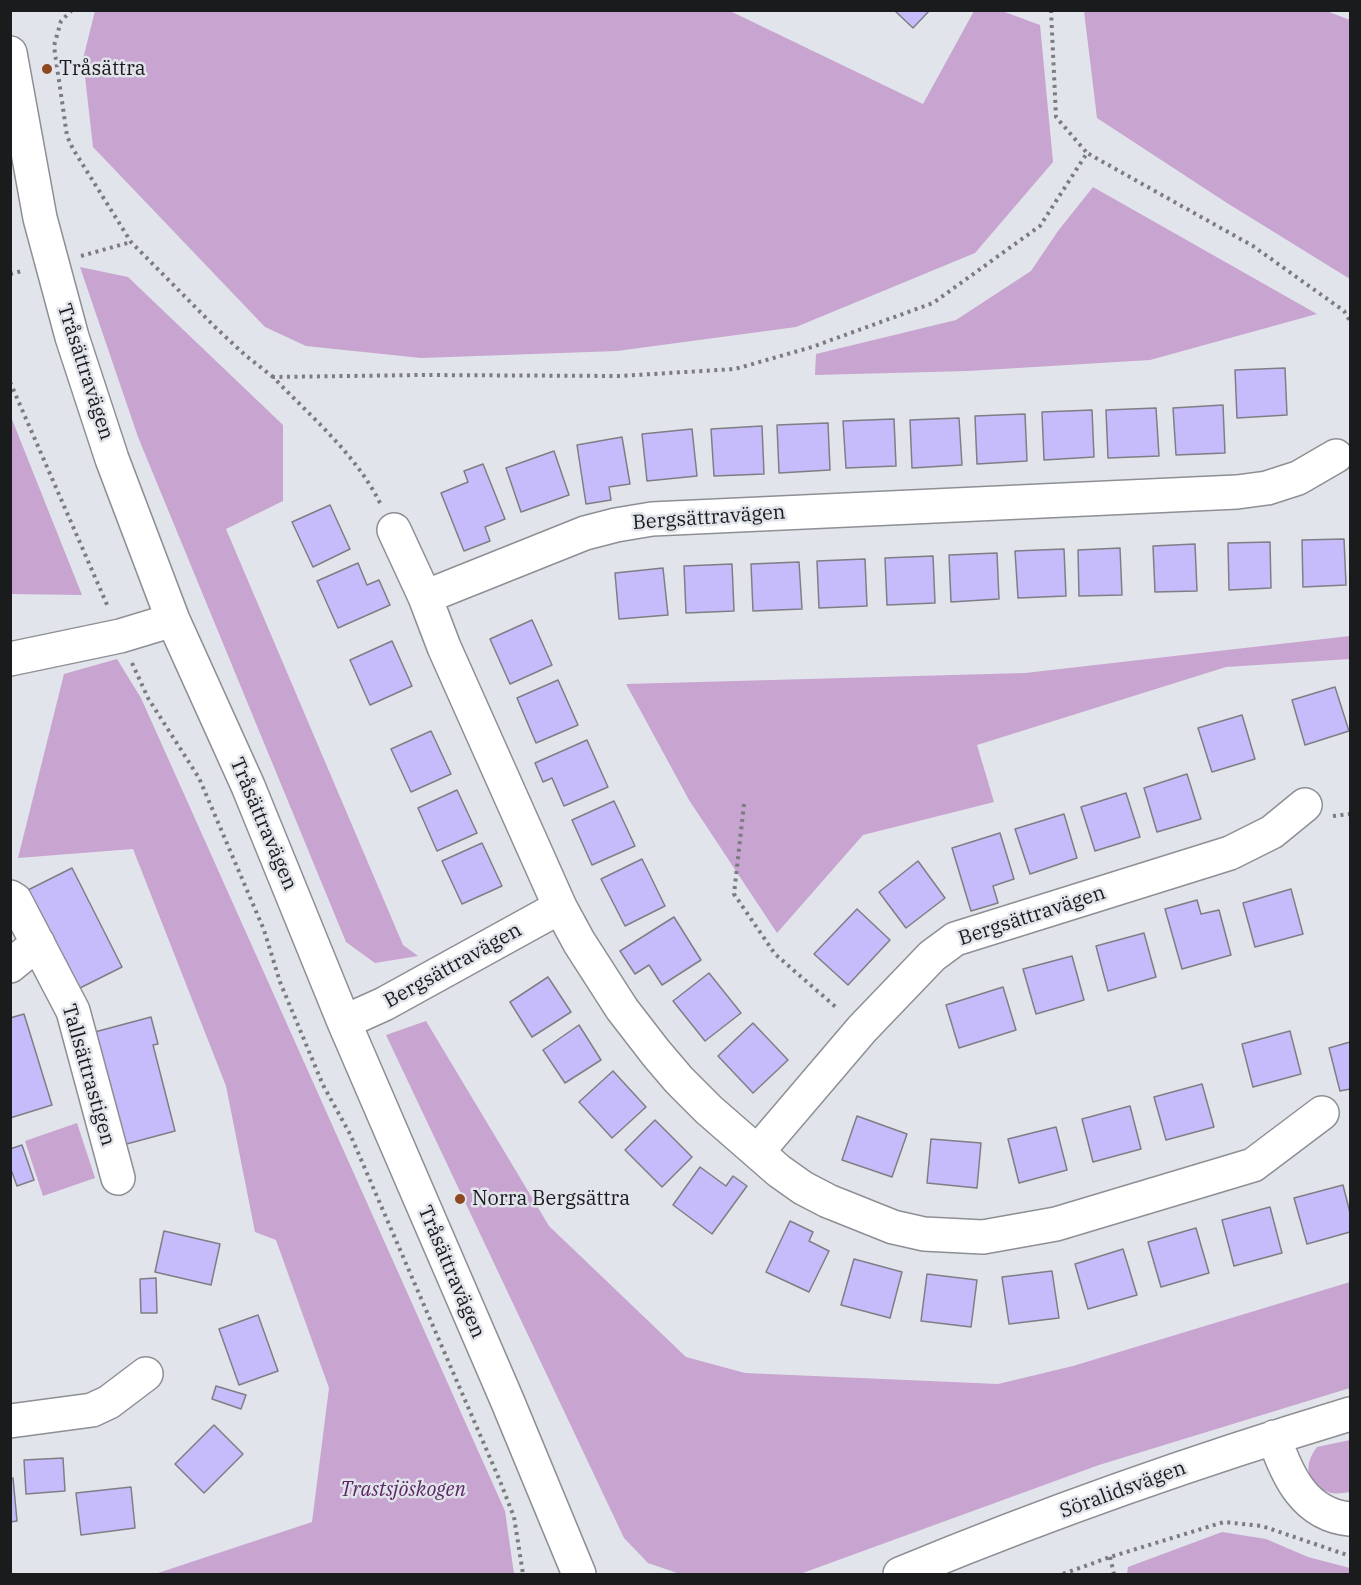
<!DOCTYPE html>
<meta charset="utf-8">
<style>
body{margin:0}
#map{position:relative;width:1361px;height:1585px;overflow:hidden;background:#e1e4ea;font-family:"IBM Plex Serif",serif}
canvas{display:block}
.frame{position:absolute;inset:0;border:12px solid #1a1b1d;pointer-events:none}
</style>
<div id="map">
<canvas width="1361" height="1585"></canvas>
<div class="frame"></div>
</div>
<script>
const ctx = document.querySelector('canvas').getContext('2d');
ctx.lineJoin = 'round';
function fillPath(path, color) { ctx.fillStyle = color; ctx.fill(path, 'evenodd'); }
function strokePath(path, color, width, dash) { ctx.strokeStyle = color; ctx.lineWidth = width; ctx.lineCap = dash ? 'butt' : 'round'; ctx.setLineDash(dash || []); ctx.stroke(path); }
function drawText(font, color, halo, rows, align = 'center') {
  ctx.font = font + ' "IBM Plex Serif",serif'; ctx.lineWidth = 5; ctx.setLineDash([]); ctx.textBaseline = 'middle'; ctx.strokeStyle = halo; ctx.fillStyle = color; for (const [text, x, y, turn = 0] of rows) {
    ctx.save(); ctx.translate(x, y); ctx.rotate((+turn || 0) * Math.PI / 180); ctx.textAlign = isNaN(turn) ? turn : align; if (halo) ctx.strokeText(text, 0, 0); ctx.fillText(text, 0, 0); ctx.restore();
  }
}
fillPath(new Path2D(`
 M 1324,10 L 1350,20 L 1350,279 L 1227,203 L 1097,118 L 1084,11 Z
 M 95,11 L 730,11 L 923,104 L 974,11 L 1002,11 L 1040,25 L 1053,162 L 975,253 L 796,327 L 617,351 L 421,358 L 306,346 L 265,327 L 93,147 L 83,59 Z
 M 1093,187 L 1317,314 L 1150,360 L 968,371 L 815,375 L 816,354 L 956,320 L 1031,271 L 1058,231 Z
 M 80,267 L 128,277 L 283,425 L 283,501 L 226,529 L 403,945 L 418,956 L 375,963 L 346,942 L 138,437 Z
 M 11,417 L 82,595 L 11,594 Z
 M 1350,636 L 1350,659 L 1226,667 L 977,745 L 994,802 L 863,835 L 777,933 L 689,800 L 626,684 L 1025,673 Z
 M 117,659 L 141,698 L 505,1511 L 514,1574 L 155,1574 L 312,1522 L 329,1388 L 276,1240 L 255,1232 L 226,1086 L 133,849 L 18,858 L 64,674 Z
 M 426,1021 L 549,1226 L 686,1357 L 745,1373 L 998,1384 L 1073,1366 L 1350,1282 L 1350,1388 L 1099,1465 L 800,1574 L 680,1574 L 648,1563 L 624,1538 L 386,1035 Z
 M 77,1123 L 95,1178 L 43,1196 L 25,1141 Z
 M 1350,1440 L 1350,1492 C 1344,1493 1337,1494 1331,1493 C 1307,1486 1302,1466 1317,1447 Z
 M 1222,1532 L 1266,1539 L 1308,1557 L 1350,1568 L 1350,1574 L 1127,1574 L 1128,1567 Z`), '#c8a4d0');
const building = new Path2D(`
 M 894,10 L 930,10 L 913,28 Z
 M 1285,368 L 1287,415 L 1237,418 L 1235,370 Z
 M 1223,405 L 1225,453 L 1176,455 L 1173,408 Z
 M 1156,408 L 1159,456 L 1108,458 L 1106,410 Z
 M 1092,410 L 1094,457 L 1044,460 L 1042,412 Z
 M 1025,414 L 1027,461 L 977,464 L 975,416 Z
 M 959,418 L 962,465 L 912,468 L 910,420 Z
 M 894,419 L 896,466 L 846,468 L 843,421 Z
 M 828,423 L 830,470 L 779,473 L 777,425 Z
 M 762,426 L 764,474 L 714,476 L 711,429 Z
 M 692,429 L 697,476 L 647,481 L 642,434 Z
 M 622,437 L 630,484 L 609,487 L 611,500 L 586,504 L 577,445 Z
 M 554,451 L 569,495 L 521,512 L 506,468 Z
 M 483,464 L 505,519 L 485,527 L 490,541 L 464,551 L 441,493 L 468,482 L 464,471 Z
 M 330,505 L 350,549 L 313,567 L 292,522 Z
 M 1344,539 L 1346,585 L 1303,587 L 1302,540 Z
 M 1270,542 L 1271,588 L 1229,590 L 1228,543 Z
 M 1195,544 L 1197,591 L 1155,592 L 1153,546 Z
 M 1120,548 L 1122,595 L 1079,596 L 1078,550 Z
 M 1064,549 L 1066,596 L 1018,598 L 1015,551 Z
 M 997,553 L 999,599 L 951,602 L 949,555 Z
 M 933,556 L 935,603 L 887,605 L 885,558 Z
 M 865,559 L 867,606 L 819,608 L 817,561 Z
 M 799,562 L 802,609 L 753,611 L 751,564 Z
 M 358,563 L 367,585 L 379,580 L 390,605 L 338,628 L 317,581 Z
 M 732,564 L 734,611 L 686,613 L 684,566 Z
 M 663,568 L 668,615 L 619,619 L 615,573 Z
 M 532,620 L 552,665 L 510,684 L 490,639 Z
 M 392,641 L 412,686 L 370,705 L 350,660 Z
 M 558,680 L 578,725 L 536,743 L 517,698 Z
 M 1335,687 L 1349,731 L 1305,745 L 1292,700 Z
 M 1242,715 L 1255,759 L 1212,772 L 1198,728 Z
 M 431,731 L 451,774 L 411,792 L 391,749 Z
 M 587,740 L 608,787 L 564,806 L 552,778 L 543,782 L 535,763 Z
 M 1187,774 L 1201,819 L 1157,832 L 1144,788 Z
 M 457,790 L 477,833 L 437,851 L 418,808 Z
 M 1126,793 L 1140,837 L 1095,851 L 1081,807 Z
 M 614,801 L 635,846 L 592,865 L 572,820 Z
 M 1064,814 L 1077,858 L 1030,874 L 1015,829 Z
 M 1000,833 L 1014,879 L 993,886 L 998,903 L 971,911 L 952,848 Z
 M 482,843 L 502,886 L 462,904 L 442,861 Z
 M 642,859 L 665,906 L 625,926 L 601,879 Z
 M 918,861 L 945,898 L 906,928 L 879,892 Z
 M 72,868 L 122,967 L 72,992 L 22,893 Z
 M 1291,889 L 1303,934 L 1255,947 L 1243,903 Z
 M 1197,900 L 1201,914 L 1219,910 L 1231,955 L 1182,969 L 1165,909 Z
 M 857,909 L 890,940 L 848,985 L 814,954 Z
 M 674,917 L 701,960 L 662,985 L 649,965 L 635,974 L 620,951 Z
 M 1144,933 L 1156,977 L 1108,991 L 1096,946 Z
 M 1072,956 L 1084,1000 L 1036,1014 L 1023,969 Z
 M 709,973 L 741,1013 L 705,1041 L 673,1001 Z
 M 548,977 L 571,1012 L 532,1037 L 510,1002 Z
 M 1003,987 L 1016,1030 L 959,1048 L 946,1005 Z
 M 24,1014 L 52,1105 L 10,1118 L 10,1018 Z
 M 151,1017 L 158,1044 L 153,1045 L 175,1131 L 119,1146 L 91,1033 Z
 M 753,1023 L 788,1060 L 753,1093 L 718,1056 Z
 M 579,1025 L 601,1060 L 565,1083 L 543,1050 Z
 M 1290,1031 L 1301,1074 L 1253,1087 L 1242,1044 Z
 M 1350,1042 L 1350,1089 L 1340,1091 L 1329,1048 Z
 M 613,1071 L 646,1107 L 612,1138 L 579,1102 Z
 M 1202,1084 L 1214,1127 L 1166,1140 L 1154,1097 Z
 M 1130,1106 L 1141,1149 L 1093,1162 L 1082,1119 Z
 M 857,1116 L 907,1134 L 892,1177 L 842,1160 Z
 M 655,1120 L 692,1157 L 662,1187 L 625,1150 Z
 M 1056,1127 L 1067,1170 L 1019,1183 L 1008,1139 Z
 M 931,1139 L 981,1143 L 977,1188 L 927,1183 Z
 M 22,1145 L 34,1180 L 17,1186 L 10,1167 L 10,1149 Z
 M 700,1167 L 726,1186 L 733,1176 L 747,1186 L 712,1234 L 673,1205 Z
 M 1343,1185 L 1350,1213 L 1350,1232 L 1307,1244 L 1294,1198 Z
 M 1270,1207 L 1282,1253 L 1234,1266 L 1222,1220 Z
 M 790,1221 L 813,1232 L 809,1241 L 829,1251 L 809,1292 L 766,1272 Z
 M 1196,1228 L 1209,1273 L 1161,1287 L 1148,1242 Z
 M 164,1231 L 220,1244 L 211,1285 L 155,1272 Z
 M 1123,1249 L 1137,1295 L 1088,1309 L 1075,1264 Z
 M 854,1259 L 902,1272 L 890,1318 L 841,1305 Z
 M 1052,1271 L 1059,1318 L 1009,1324 L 1002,1277 Z
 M 927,1274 L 977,1280 L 971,1327 L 921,1321 Z
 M 156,1278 L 157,1313 L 141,1313 L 140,1279 Z
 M 258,1315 L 278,1371 L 239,1385 L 219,1329 Z
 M 216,1386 L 246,1395 L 241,1409 L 212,1399 Z
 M 214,1425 L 243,1454 L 204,1493 L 175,1464 Z
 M 63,1458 L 65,1491 L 26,1494 L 24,1460 Z
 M 10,1478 L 13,1478 L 17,1521 L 10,1522 Z
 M 131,1487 L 135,1528 L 81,1535 L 76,1493 Z`);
fillPath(building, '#c6bcfc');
strokePath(building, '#7f7e84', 1.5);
const minor = new Path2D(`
 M 10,53 L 40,218 L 72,337 L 112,459 L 173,620 L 248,786 L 344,1022 L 507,1400 L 579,1574
 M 394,530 L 425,597
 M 10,659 L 120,636 L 173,620
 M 10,897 L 15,900 L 73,1011 L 118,1178
 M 560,907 L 579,942 L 622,1009 L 656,1053 L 679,1080 L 709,1110 L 779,1171 L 803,1188 L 828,1201 L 893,1227 L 924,1234 L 983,1237 L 1056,1224 L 1253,1165 L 1322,1113
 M 10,966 L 38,943
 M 344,1022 L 384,1004 L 560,907 L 444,647 L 425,597 L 585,533 L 616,525 L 652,519 L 1237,492 L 1267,488 L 1298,478 L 1336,456
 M 758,1151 L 862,1029 L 932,956 L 955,939 L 1230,853 L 1272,832 L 1305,805
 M 10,1421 L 92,1410 L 109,1402 L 146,1374
 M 1274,1437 C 1287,1476 1305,1515 1350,1519
 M 900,1574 C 1047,1513 1198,1460 1350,1414`);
strokePath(minor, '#8d8f94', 36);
strokePath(new Path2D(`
 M 72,10 L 61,21 L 54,46 L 67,136 L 73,149 L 131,242 L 215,327 L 245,355 L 273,377
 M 1051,10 L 1056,117 L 1087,153
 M 81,256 L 131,242
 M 10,274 L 22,271
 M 10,382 L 108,607
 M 380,503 C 355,453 311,417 273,377 L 422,375 L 620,376 L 735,369 L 812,347 L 933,303 L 1040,226 L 1087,153 L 1253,246 L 1344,311 L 1350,321
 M 132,663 L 148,698 L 199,778 L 264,930 L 280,982 L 323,1085 L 350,1134 L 500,1481 L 514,1517 L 523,1574
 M 744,804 L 734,894 L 775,954 L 838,1009
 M 1333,816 L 1350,814
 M 1110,1557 L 1114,1574
 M 1063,1574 L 1110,1557 L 1224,1522 L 1262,1526 L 1350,1556`), '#7a7c80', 4, [3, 4.5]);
strokePath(minor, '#fff', 33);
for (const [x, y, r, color] of [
 [47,69,6,"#8e4822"],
 [460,1199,6,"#8e4822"]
]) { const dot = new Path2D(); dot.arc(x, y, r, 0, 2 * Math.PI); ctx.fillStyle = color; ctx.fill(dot); strokePath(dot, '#e1e4ea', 2); }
drawText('20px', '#1a1b1d', '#e1e4ea', [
 ["Tråsättra",59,69],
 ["Norra Bergsättra",472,1199]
], 'left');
drawText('20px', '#1a1b1d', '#e1e4ea', [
 ["Tråsättravägen",85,372,72],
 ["Bergsättravägen",709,518,-4],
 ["Tråsättravägen",263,824,67],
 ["Bergsättravägen",1032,916,-18],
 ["Bergsättravägen",453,966,-29],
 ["Tallsättrastigen",88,1075,74],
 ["Tråsättravägen",451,1272,67],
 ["Söralidsvägen",1123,1490,-20]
]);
drawText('italic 20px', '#5b2566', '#e1e4ea', [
 ["Trastsjöskogen",403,1490]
]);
</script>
